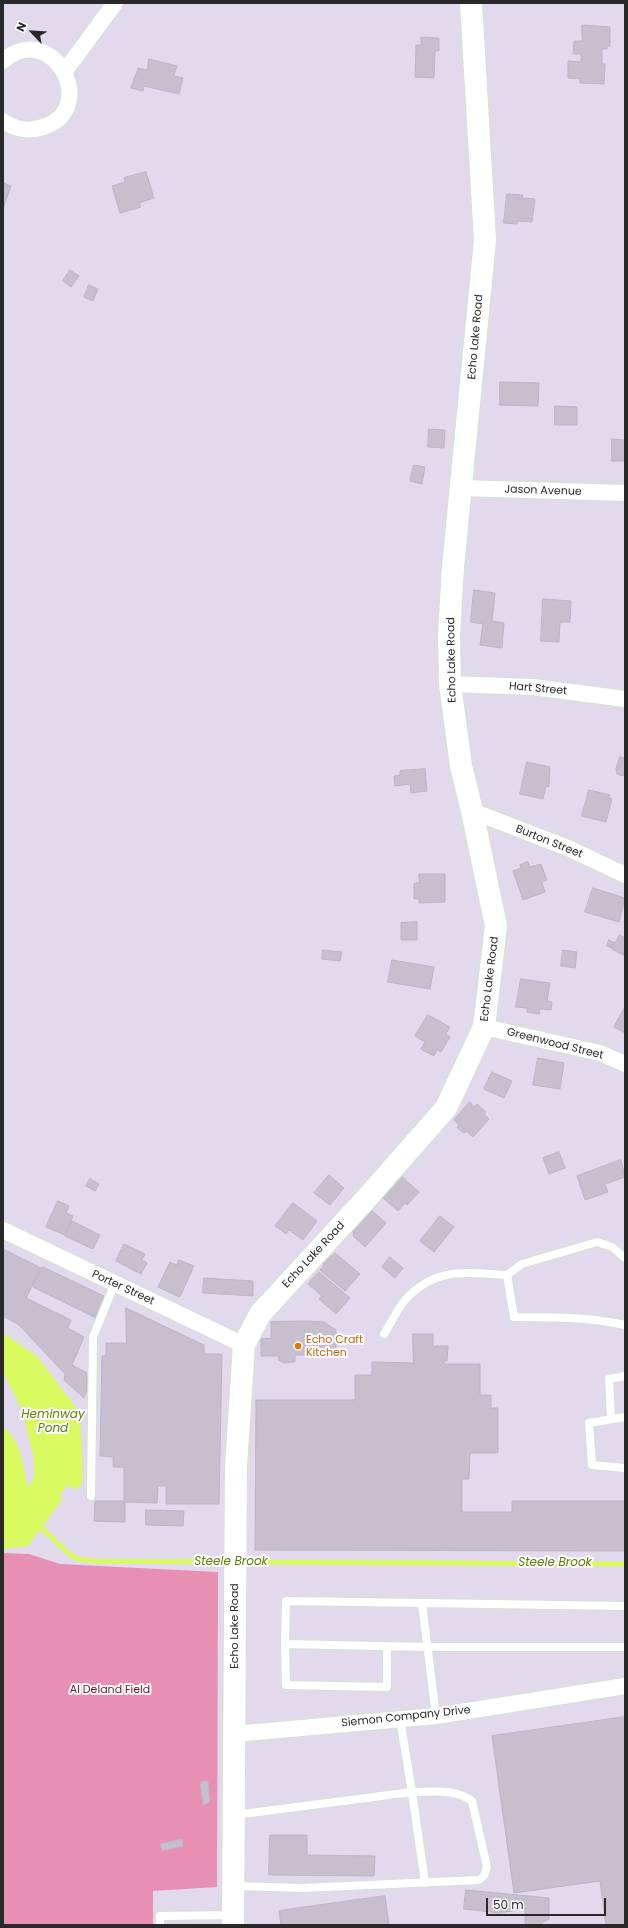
<!DOCTYPE html>
<style>
body{margin:0}
#map{position:relative;width:628px;height:1928px;overflow:hidden;background:#e3d9ed;font-family:Poppins,sans-serif}
canvas{display:block}
.frame{position:absolute;inset:0;border:4px solid #292929;pointer-events:none}
.north{position:absolute;left:12px;top:12px;width:40px;height:40px;-webkit-text-stroke:3px #fff;paint-order:stroke;rotate:295deg;font-size:11px;font-weight:700;line-height:16px;text-align:center;color:#292929}
.north::after{content:'';display:block;margin:auto;width:14px;height:18px;background:#292929;clip-path:polygon(50% 0,100% 100%,50% 72%,0 100%)}
.scale{position:absolute;left:486px;top:1898px;width:120px;height:18px;box-sizing:border-box;border:2px solid #292929;border-top:0;padding-left:5px;font-size:12px;line-height:14px;white-space:nowrap;color:#292929;-webkit-text-stroke:3px #fff;paint-order:stroke}
</style>
<div id="map">
<canvas width="628" height="1928"></canvas>
<div class="frame"></div>
<div class="north">N</div>
<div class="scale">50 m</div>
</div>
<script>
const ctx = document.querySelector('canvas').getContext('2d');
ctx.lineJoin = 'round';
function fillPath(path, color) { ctx.fillStyle = color; ctx.fill(path, 'evenodd'); }
function strokePath(path, color, width, dash) { ctx.strokeStyle = color; ctx.lineWidth = width; ctx.lineCap = dash ? 'butt' : 'round'; ctx.setLineDash(dash || []); ctx.stroke(path); }
function drawText(font, color, halo, rows, align = 'center') {
  ctx.font = font + ' Poppins,sans-serif'; ctx.lineWidth = 4; ctx.setLineDash([]); ctx.textBaseline = 'middle'; ctx.strokeStyle = halo; ctx.fillStyle = color; for (const [text, x, y, turn = 0] of rows) {
    ctx.save(); ctx.translate(x, y); ctx.rotate((+turn || 0) * Math.PI / 180); ctx.textAlign = isNaN(turn) ? turn : align; if (halo) ctx.strokeText(text, 0, 0); ctx.fillText(text, 0, 0); ctx.restore();
  }
}
fillPath(new Path2D(`
 M 3,1553 L 29,1554 L 60,1564 L 218,1572 L 217,1887 L 153,1891 L 153,1925 L 3,1925 Z`), '#e890b3');
fillPath(new Path2D(`
 M 3,1333 L 37,1356 L 80,1413 L 83,1473 L 82,1484 L 76,1490 L 67,1485 L 60,1496 L 62,1500 L 28,1546 L 3,1549 L 3,1427 C 22,1441 23,1466 28,1487 L 34,1478 L 34,1460 L 22,1410 L 3,1372 Z`), '#d9f961');
strokePath(new Path2D(`
 M 43,1521 L 42,1528 L 69,1554 L 78,1559 L 97,1561 L 230,1562
 M 240,1562 L 625,1564`), '#d9f961', 5);
const building = new Path2D(`
 M 582,25 L 610,27 L 610,46 L 607,46 L 607,49 L 602,49 L 602,64 L 605,64 L 604,84 L 580,83 L 580,79 L 568,78 L 568,61 L 581,62 L 581,54 L 573,54 L 574,41 L 582,41 Z
 M 421,37 L 439,38 L 439,51 L 435,51 L 434,78 L 415,77 L 416,45 L 421,45 Z
 M 149,59 L 177,66 L 174,76 L 183,78 L 179,94 L 144,86 L 143,91 L 131,88 L 138,68 L 147,70 Z
 M 146,172 L 154,198 L 139,203 L 141,207 L 120,213 L 112,186 L 125,182 L 124,178 Z
 M 3,183 L 11,186 L 3,209 Z
 M 507,194 L 523,195 L 522,198 L 535,199 L 532,222 L 517,221 L 517,224 L 504,223 Z
 M 70,270 L 79,276 L 71,287 L 63,281 Z
 M 89,285 L 98,289 L 93,301 L 84,297 Z
 M 500,382 L 539,383 L 538,406 L 500,405 Z
 M 555,406 L 577,407 L 577,425 L 555,425 Z
 M 429,429 L 445,430 L 444,448 L 428,447 Z
 M 612,439 L 625,440 L 625,461 L 612,461 Z
 M 414,465 L 425,467 L 422,484 L 410,481 Z
 M 474,590 L 495,593 L 492,621 L 504,623 L 502,648 L 480,645 L 483,624 L 471,622 Z
 M 543,599 L 571,601 L 570,622 L 560,622 L 559,642 L 541,641 Z
 M 620,757 L 625,758 L 625,774 L 623,776 L 617,774 L 616,769 Z
 M 527,762 L 550,767 L 549,787 L 546,786 L 543,799 L 520,794 Z
 M 425,769 L 427,791 L 411,793 L 410,784 L 395,786 L 394,776 L 400,775 L 400,771 Z
 M 589,790 L 610,795 L 609,798 L 612,799 L 606,822 L 582,816 Z
 M 528,862 L 530,867 L 541,864 L 547,880 L 542,882 L 545,892 L 523,900 L 513,871 L 521,868 L 520,865 Z
 M 419,874 L 445,874 L 445,902 L 419,903 L 419,899 L 414,899 L 414,883 L 419,883 Z
 M 593,888 L 625,898 L 619,922 L 585,912 Z
 M 417,922 L 417,940 L 401,940 L 401,923 Z
 M 620,935 L 625,938 L 625,956 L 612,949 Z
 M 609,940 L 615,943 L 612,948 L 607,946 Z
 M 323,950 L 342,952 L 340,961 L 322,959 Z
 M 563,950 L 577,952 L 575,968 L 561,966 Z
 M 392,960 L 434,967 L 430,989 L 388,982 Z
 M 521,979 L 550,983 L 547,1001 L 552,1002 L 551,1010 L 540,1009 L 539,1014 L 527,1012 L 527,1008 L 516,1007 Z
 M 625,1007 L 625,1033 L 614,1027 Z
 M 428,1015 L 450,1027 L 446,1034 L 450,1037 L 441,1052 L 437,1050 L 434,1056 L 421,1049 L 425,1042 L 415,1036 Z
 M 538,1058 L 564,1063 L 560,1089 L 533,1085 Z
 M 492,1072 L 512,1081 L 504,1098 L 484,1089 Z
 M 470,1102 L 474,1107 L 477,1104 L 486,1112 L 484,1114 L 489,1119 L 473,1137 L 466,1131 L 464,1133 L 457,1128 L 459,1125 L 454,1120 Z
 M 559,1152 L 565,1168 L 549,1174 L 543,1158 Z
 M 621,1160 L 625,1177 L 605,1184 L 608,1192 L 585,1200 L 577,1176 Z
 M 329,1175 L 344,1188 L 330,1205 L 314,1193 Z
 M 402,1177 L 419,1192 L 407,1205 L 405,1203 L 398,1211 L 383,1198 Z
 M 90,1179 L 99,1184 L 95,1191 L 86,1186 Z
 M 58,1201 L 69,1206 L 66,1213 L 73,1216 L 65,1235 L 46,1227 Z
 M 293,1203 L 317,1221 L 303,1240 L 289,1230 L 286,1234 L 275,1226 Z
 M 372,1211 L 386,1223 L 365,1247 L 353,1236 L 354,1233 L 352,1231 Z
 M 440,1216 L 454,1227 L 434,1252 L 420,1241 Z
 M 72,1221 L 100,1235 L 93,1249 L 65,1236 Z
 M 124,1244 L 145,1254 L 142,1260 L 147,1263 L 141,1274 L 116,1261 Z
 M 3,1249 L 41,1268 L 26,1298 L 71,1320 L 68,1328 L 84,1337 L 72,1365 L 87,1373 L 87,1390 L 84,1398 L 64,1380 L 65,1374 L 19,1325 L 3,1316 Z
 M 335,1253 L 360,1274 L 345,1291 L 320,1270 L 324,1265 L 322,1263 L 329,1254 L 332,1256 Z
 M 390,1257 L 403,1268 L 395,1278 L 382,1267 Z
 M 179,1260 L 194,1266 L 180,1297 L 158,1287 L 170,1262 L 177,1265 Z
 M 43,1267 L 106,1297 L 96,1318 L 33,1287 Z
 M 319,1272 L 350,1298 L 336,1314 L 319,1299 L 322,1296 L 308,1284 Z
 M 204,1278 L 253,1281 L 253,1296 L 203,1293 Z
 M 126,1308 L 204,1345 L 204,1354 L 222,1354 L 219,1504 L 166,1504 L 166,1486 L 158,1486 L 157,1503 L 125,1502 L 125,1522 L 94,1521 L 95,1501 L 124,1501 L 124,1467 L 113,1467 L 113,1457 L 100,1456 L 102,1356 L 106,1356 L 106,1343 L 126,1343 Z
 M 307,1321 L 324,1322 L 336,1330 L 336,1354 L 295,1355 L 295,1362 L 284,1363 L 278,1360 L 279,1356 L 261,1356 L 261,1339 L 271,1338 L 271,1322 Z
 M 413,1334 L 433,1334 L 433,1346 L 448,1346 L 447,1361 L 444,1361 L 444,1364 L 480,1364 L 480,1395 L 491,1395 L 491,1408 L 498,1408 L 498,1453 L 470,1453 L 469,1479 L 462,1479 L 462,1512 L 512,1512 L 512,1501 L 625,1501 L 625,1551 L 255,1550 L 256,1400 L 355,1400 L 355,1375 L 372,1375 L 372,1362 L 413,1363 Z
 M 146,1510 L 184,1511 L 183,1526 L 146,1525 Z
 M 625,1717 L 625,1925 L 606,1925 L 600,1881 L 514,1893 L 492,1736 Z
 M 208,1781 L 210,1802 L 203,1805 L 200,1782 Z
 M 270,1835 L 307,1835 L 307,1855 L 375,1856 L 374,1876 L 269,1875 Z
 M 182,1839 L 183,1846 L 162,1851 L 160,1844 Z
 M 466,1890 L 549,1898 L 549,1919 L 542,1923 L 542,1925 L 525,1925 L 525,1909 L 499,1913 L 464,1909 Z
 M 385,1896 L 389,1925 L 281,1925 L 279,1911 Z`);
fillPath(building, '#c7bece');
strokePath(building, '#bfb2c8', 1);
const service = new Path2D(`
 M 625,1258 L 612,1247 L 597,1242 L 522,1264 L 507,1275 L 514,1317 C 551,1317 588,1317 625,1325
 M 384,1334 C 391,1323 397,1310 405,1300 C 436,1266 466,1273 507,1275
 M 625,1417 L 589,1423 L 592,1465 L 625,1468
 M 611,1419 L 609,1379 L 625,1376
 M 91,1496 L 93,1337 L 115,1283
 M 422,1603 L 286,1601 L 285,1644 L 427,1647 L 625,1647
 M 285,1644 L 286,1685 L 387,1687 L 387,1646
 M 436,1716 L 422,1603 L 625,1606
 M 235,1815 L 412,1792 L 400,1719
 M 234,1886 L 303,1888 L 479,1880 L 484,1876 L 487,1867 L 472,1801 C 454,1788 433,1792 412,1792 L 425,1883
 M 160,1925 L 160,1916 L 232,1915`);
const minor = new Path2D(`
 M 3,61 C 52,18 101,109 43,127 C 28,132 16,130 3,121
 M 65,71 L 115,3
 M 461,488 L 625,493
 M 450,684 L 533,687 L 625,699
 M 472,811 L 568,848 L 625,875
 M 484,1027 L 600,1053 L 625,1064
 M 3,1230 L 244,1345
 M 234,1734 L 436,1716 L 625,1686`);
const secondary = new Path2D(`
 M 233,1925 L 236,1466 L 244,1345 L 260,1314 L 365,1200 L 446,1108 L 484,1027 L 496,926 L 472,811 L 461,766 L 450,684 L 449,635 L 453,567 L 485,240 L 471,3`);
strokePath(service, '#d3e3ce', 10);
strokePath(minor, '#d3e3ce', 18);
strokePath(secondary, '#d3e3ce', 24);
strokePath(service, '#fff', 8);
strokePath(minor, '#fff', 16);
strokePath(secondary, '#fff', 22);
for (const [x, y, r, color] of [
 [298,1346,4,"#e8710a"]
]) { const dot = new Path2D(); dot.arc(x, y, r, 0, 2 * Math.PI); ctx.fillStyle = color; ctx.fill(dot); strokePath(dot, '#fff', 1.5); }
drawText('11px', '#292929', '#fff', [
 ["Echo Lake Road",476,337,-85],
 ["Jason Avenue",543,491,2],
 ["Echo Lake Road",452,660,-91],
 ["Hart Street",538,689,5],
 ["Burton Street",549,842,22],
 ["Echo Lake Road",490,979,-83],
 ["Greenwood Street",555,1044,14],
 ["Echo Lake Road",314,1255,-47],
 ["Porter Street",123,1288,25],
 ["Echo Lake Road",235,1626,-90],
 ["Siemon Company Drive",406,1717,-6]
]);
drawText('11px', '#c56008', '#fff', [
 ["Echo Craft",306,1340],
 ["Kitchen",306,1353]
], 'left');
drawText('11px', '#6b132a', '#fff', [
 ["Al Deland Field",110,1690]
]);
drawText('italic 12px', '#5c7f06', '#fff', [
 ["Heminway",53,1415],
 ["Pond",53,1429],
 ["Steele Brook",231,1562],
 ["Steele Brook",555,1563]
]);
</script>
